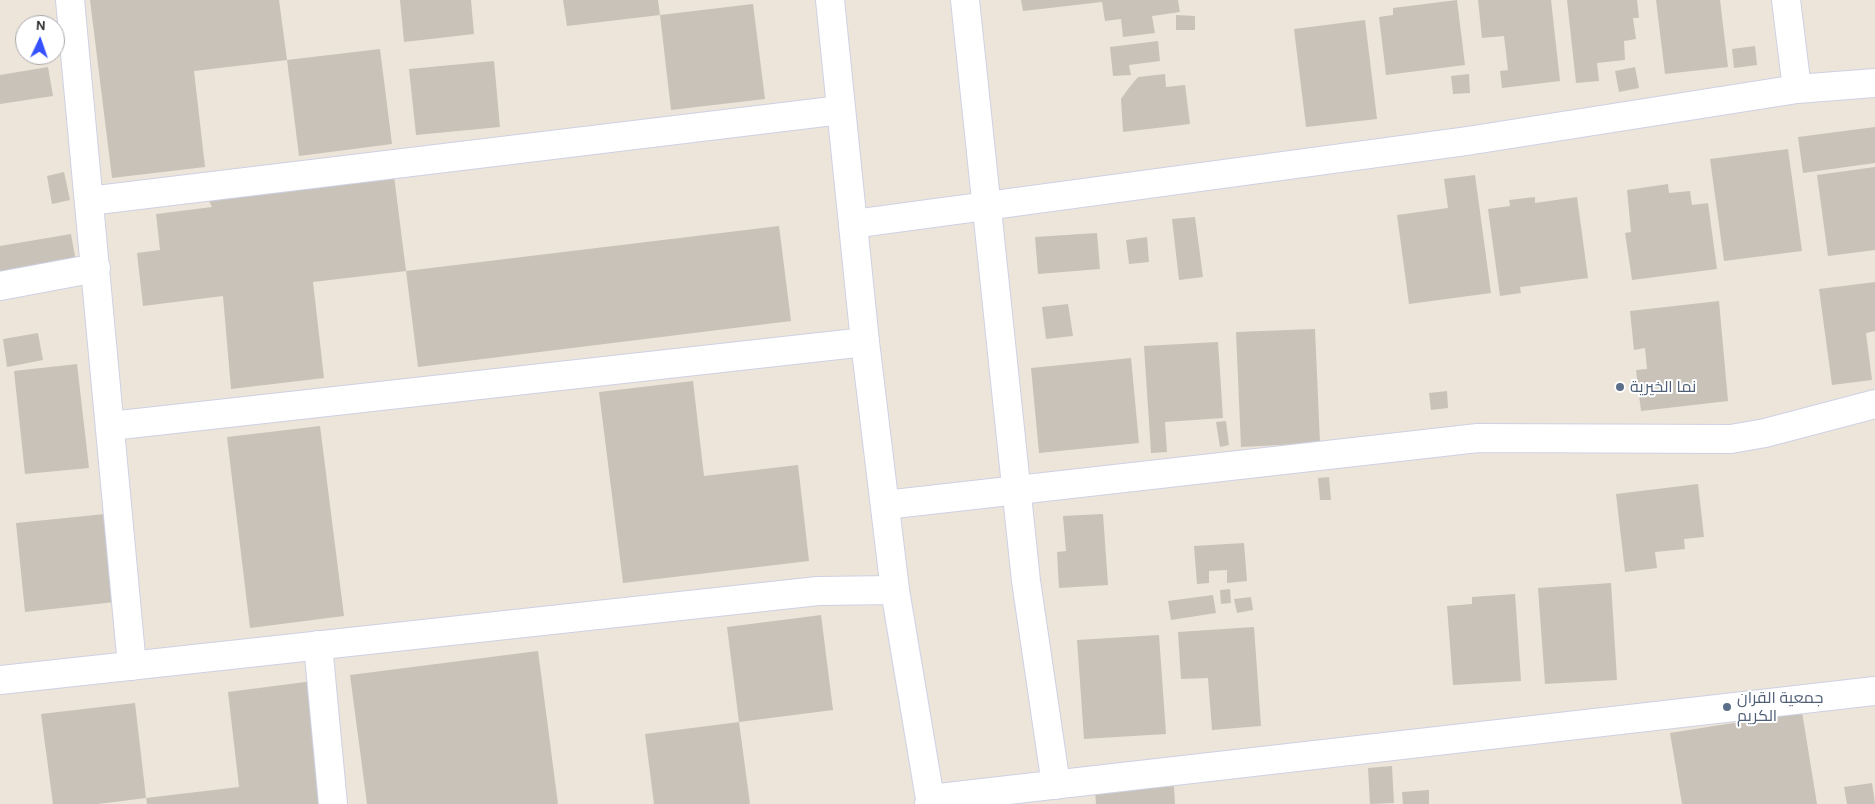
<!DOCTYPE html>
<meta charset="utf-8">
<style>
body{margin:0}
#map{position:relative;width:1875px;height:804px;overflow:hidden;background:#ede5d9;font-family:Karla,sans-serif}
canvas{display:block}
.north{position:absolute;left:15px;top:15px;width:50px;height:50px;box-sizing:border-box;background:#fff;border:1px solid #a9a9a9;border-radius:50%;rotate:3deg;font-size:14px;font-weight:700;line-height:20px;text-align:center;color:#292929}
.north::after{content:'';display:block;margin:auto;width:18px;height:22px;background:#3450ff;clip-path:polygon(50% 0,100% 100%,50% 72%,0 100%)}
</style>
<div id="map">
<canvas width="1875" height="804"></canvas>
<div class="north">N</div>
</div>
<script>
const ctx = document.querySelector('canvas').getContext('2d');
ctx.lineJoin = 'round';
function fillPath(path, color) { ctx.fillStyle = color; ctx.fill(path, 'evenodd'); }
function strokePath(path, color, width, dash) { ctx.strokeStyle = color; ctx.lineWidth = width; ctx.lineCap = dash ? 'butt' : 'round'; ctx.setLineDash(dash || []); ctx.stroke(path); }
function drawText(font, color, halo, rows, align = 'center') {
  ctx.font = font + ' Karla,Cairo,sans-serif'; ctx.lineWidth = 4; ctx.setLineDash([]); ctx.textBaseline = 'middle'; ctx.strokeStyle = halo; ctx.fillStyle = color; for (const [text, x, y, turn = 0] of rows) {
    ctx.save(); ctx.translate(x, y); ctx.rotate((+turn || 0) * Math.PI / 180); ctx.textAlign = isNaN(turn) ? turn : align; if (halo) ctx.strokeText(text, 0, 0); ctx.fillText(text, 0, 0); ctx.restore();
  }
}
fillPath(new Path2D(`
 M 90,0 L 279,0 L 287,60 L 194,71 L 205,167 L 112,178 Z
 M 400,0 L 471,0 L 474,34 L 404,42 Z
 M 563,0 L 658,0 L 660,15 L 753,4 L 765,99 L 671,110 L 660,15 L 567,26 Z
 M 1021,0 L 1178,0 L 1180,12 L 1152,16 L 1155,33 L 1123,37 L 1121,19 L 1105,21 L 1102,2 L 1023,11 Z
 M 1457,0 L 1465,65 L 1386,75 L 1379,17 L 1393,15 L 1393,8 Z
 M 1478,0 L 1551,0 L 1560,81 L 1502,88 L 1500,71 L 1508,70 L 1504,36 L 1482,38 Z
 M 1567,0 L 1637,0 L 1639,18 L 1633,18 L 1636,39 L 1624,41 L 1625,60 L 1597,63 L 1599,81 L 1576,83 Z
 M 1656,0 L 1720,0 L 1728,67 L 1665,74 Z
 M 1176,15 L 1195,16 L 1195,30 L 1176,30 Z
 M 1365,20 L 1377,119 L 1306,127 L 1294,29 Z
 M 1158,41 L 1160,61 L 1129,65 L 1131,75 L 1113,76 L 1110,47 Z
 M 1755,46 L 1757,65 L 1734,68 L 1732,49 Z
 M 380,49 L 392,144 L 299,156 L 287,60 Z
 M 494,61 L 500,127 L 416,135 L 409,69 Z
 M 48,67 L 53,96 L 0,104 L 0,75 Z
 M 1635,67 L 1639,88 L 1619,92 L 1615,71 Z
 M 1165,74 L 1166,87 L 1185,85 L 1190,124 L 1123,132 L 1121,99 L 1128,89 L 1138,77 Z
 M 1469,74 L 1470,93 L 1453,94 L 1451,76 Z
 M 1875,127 L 1875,163 L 1803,173 L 1798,137 Z
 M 1788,149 L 1802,251 L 1724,261 L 1710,159 Z
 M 1875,167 L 1875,250 L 1828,256 L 1817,175 Z
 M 64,172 L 70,200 L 52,204 L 47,176 Z
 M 1475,175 L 1491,293 L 1409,304 L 1397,215 L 1448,208 L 1444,179 Z
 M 394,176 L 406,271 L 313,282 L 324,378 L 231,389 L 223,296 L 143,306 L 137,253 L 160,250 L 156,214 L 212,207 L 208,199 Z
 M 1668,184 L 1669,193 L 1690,191 L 1692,205 L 1708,203 L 1717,269 L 1632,280 L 1625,233 L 1631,232 L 1627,190 Z
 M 1535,197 L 1535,203 L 1577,197 L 1588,278 L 1520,287 L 1521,293 L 1500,296 L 1488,209 L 1510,206 L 1509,200 Z
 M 1195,217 L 1203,277 L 1179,280 L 1172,219 Z
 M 779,226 L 791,321 L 418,367 L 406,271 Z
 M 1097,233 L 1100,269 L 1038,274 L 1035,237 Z
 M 71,234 L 76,262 L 0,275 L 0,246 Z
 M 1147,237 L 1149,262 L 1129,264 L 1126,240 Z
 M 1875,282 L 1875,331 L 1866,333 L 1872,380 L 1832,385 L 1819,289 Z
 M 1719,301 L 1728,401 L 1641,411 L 1636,370 L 1647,369 L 1645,348 L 1634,350 L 1630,311 Z
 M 1068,304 L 1073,336 L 1046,339 L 1042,307 Z
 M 1315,329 L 1320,443 L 1241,447 L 1236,332 Z
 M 38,333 L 43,360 L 7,367 L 3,339 Z
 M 1218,342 L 1223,418 L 1165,422 L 1167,452 L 1151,453 L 1144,346 Z
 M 1131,358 L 1139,443 L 1039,453 L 1031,368 Z
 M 77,364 L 89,468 L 25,474 L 14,371 Z
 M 693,381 L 704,476 L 798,465 L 809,561 L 623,583 L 599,392 Z
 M 1447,391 L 1448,408 L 1431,410 L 1429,393 Z
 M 1226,421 L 1229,445 L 1220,447 L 1216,422 Z
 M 320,426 L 344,616 L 250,628 L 227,437 Z
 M 1329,477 L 1331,500 L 1320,500 L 1318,478 Z
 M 1698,484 L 1704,537 L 1684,539 L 1685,549 L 1655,552 L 1657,568 L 1625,572 L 1616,494 Z
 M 105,514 L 115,602 L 25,612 L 16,523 Z
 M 1103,514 L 1108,585 L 1059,588 L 1057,552 L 1066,551 L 1063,516 Z
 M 1244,543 L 1247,581 L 1227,583 L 1227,570 L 1209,571 L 1209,583 L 1197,584 L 1194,546 Z
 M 1611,583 L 1617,680 L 1545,684 L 1538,588 Z
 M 1230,589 L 1231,603 L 1221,604 L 1220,590 Z
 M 1515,594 L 1521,681 L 1453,685 L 1447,606 L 1472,604 L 1472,597 Z
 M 1213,595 L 1216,613 L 1171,620 L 1168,601 Z
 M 1251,597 L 1253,610 L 1237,613 L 1234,599 Z
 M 821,615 L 833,710 L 739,722 L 750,804 L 654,804 L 645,734 L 739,722 L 727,627 Z
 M 1254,627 L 1261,726 L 1212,730 L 1208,678 L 1181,679 L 1178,632 Z
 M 1159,635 L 1166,734 L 1084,739 L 1077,640 Z
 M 538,651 L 558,804 L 367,804 L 350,675 Z
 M 321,680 L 336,804 L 147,804 L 146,798 L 98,804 L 53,804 L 41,714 L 135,703 L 146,798 L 239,787 L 228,692 Z
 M 1802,712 L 1817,804 L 1682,804 L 1670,733 Z
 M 1392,766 L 1394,803 L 1370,804 L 1368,768 Z
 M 1872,783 L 1875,804 L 1847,804 L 1844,787 Z
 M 1174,786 L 1175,804 L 1096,804 L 1095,791 Z
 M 1429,790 L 1429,804 L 1403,804 L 1402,792 Z`), '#c8c2b9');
const minor = new Path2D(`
 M 70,0 L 132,666
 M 965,0 L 1026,581 L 1056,785
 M 1786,0 L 1797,89
 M 89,201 L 841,110
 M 853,224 L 1467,141 L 1797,89 L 1875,83
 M 0,286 L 96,268
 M 111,426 L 865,342
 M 885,505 L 1478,438 L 1731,439 L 1765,433 L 1875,404
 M 318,645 L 333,804
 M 0,680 L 818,591 L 895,590
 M 930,799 L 1875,691`);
const tertiary = new Path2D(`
 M 830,0 L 865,342 L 895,590 L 930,799 L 929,804`);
strokePath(minor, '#ced1e4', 30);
strokePath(tertiary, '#ced1e4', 30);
strokePath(minor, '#fff', 28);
strokePath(tertiary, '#fff', 28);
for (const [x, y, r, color] of [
 [1620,387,5,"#5c6f8a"],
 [1727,707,5,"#5c6f8a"]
]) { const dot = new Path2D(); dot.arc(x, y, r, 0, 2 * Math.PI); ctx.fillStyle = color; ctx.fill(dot); strokePath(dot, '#fff', 2); }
drawText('16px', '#4e5e75', '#fff', [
 ["نما الخيرية",1630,387],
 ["جمعية القران",1737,698],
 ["الكريم",1737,716]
], 'left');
</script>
